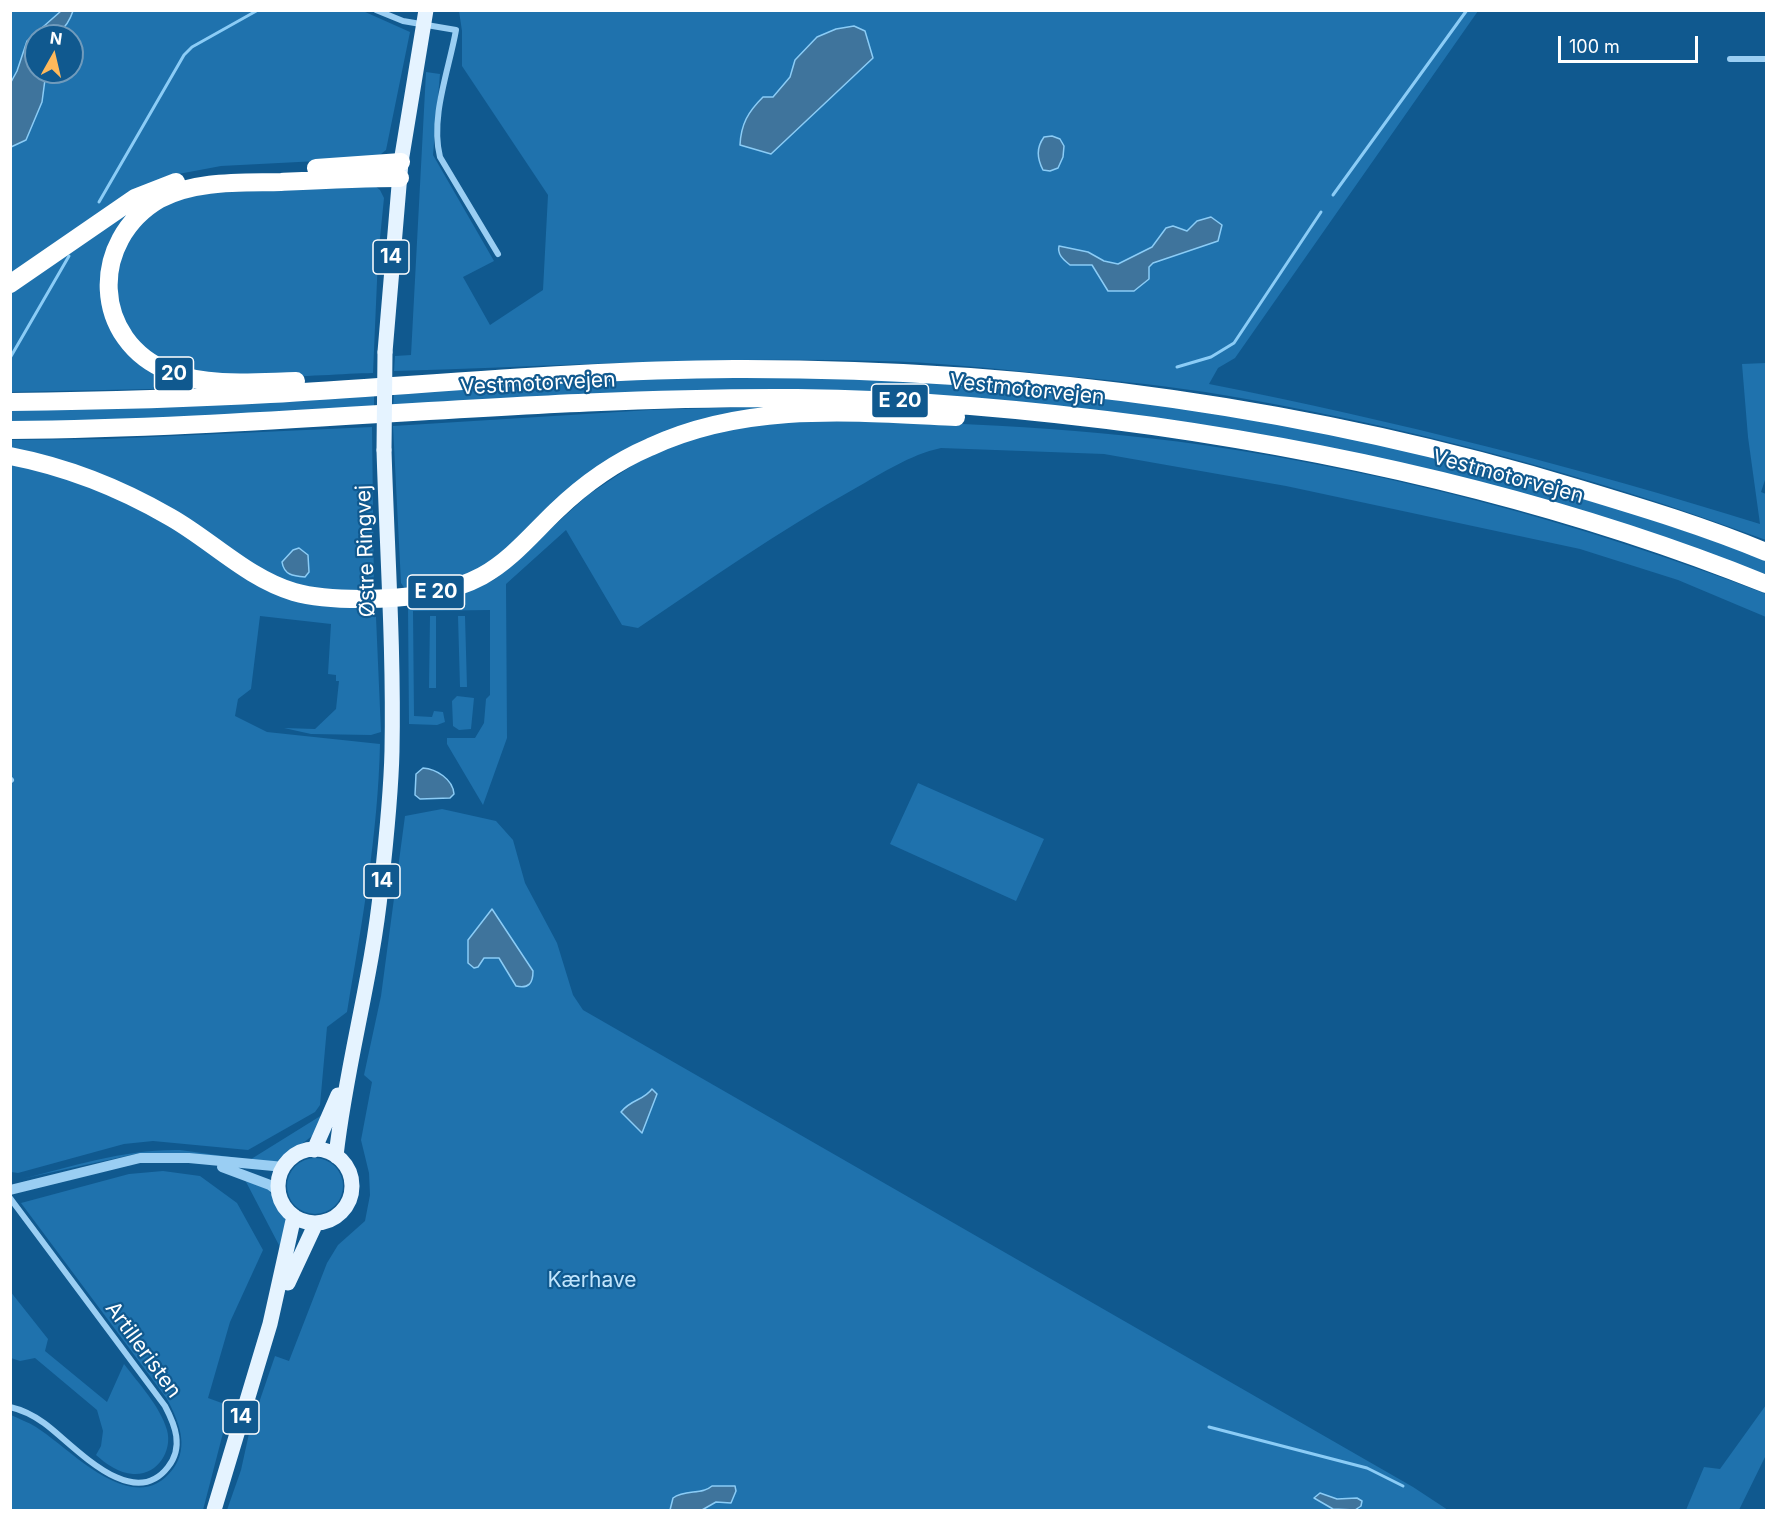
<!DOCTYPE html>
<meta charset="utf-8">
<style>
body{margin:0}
#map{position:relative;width:1777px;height:1521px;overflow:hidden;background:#10598f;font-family:Inter,sans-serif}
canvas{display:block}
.frame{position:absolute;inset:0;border:12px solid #fff;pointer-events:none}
.north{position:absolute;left:24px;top:24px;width:60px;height:60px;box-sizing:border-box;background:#10598f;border:2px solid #709bbc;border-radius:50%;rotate:8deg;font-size:16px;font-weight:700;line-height:24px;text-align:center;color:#fff}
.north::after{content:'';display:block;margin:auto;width:21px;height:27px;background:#ffb95b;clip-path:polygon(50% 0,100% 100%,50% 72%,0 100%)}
.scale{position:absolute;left:1558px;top:36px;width:140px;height:27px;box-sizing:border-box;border:3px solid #fff;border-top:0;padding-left:8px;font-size:18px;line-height:21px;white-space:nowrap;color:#fff;-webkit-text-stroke:4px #10598f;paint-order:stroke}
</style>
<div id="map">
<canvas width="1777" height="1521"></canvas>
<div class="frame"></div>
<div class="north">N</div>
<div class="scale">100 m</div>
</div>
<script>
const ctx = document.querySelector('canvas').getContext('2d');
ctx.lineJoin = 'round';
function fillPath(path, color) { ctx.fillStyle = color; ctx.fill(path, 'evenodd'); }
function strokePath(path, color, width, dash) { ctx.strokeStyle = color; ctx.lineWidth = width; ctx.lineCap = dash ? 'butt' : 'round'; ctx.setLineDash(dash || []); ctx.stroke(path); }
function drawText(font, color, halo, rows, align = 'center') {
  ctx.font = font + ' Inter,sans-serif'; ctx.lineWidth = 4.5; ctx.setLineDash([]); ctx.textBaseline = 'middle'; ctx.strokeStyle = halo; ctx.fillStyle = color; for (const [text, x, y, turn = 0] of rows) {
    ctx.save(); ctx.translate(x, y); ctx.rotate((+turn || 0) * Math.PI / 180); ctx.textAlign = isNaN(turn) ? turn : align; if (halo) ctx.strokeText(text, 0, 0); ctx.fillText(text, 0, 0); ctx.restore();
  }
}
fillPath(new Path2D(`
 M 11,11 L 363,11 L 410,32 L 386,150 L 376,158 L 221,166 L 173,175 L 11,276 ZM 36,36 L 72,36 L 72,72 L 36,72 Z
 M 459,11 L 1478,11 L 1235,358 L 1218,368 L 1209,384 C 1397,421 1578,467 1760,524 L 1748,437 L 1742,364 L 1766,363 L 1766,477 L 1761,492 L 1766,494 L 1766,540 C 1585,473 1396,423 1205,392 C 1152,384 1098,379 1045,374 C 989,368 933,362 877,361 C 716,356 555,366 394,371 L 395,356 L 411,355 L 426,72 L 440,74 L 433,155 L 494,261 L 463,277 L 490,325 L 543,290 L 548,195 L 462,66 L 462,31 Z
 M 374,185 L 380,190 L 384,198 L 378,258 L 373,373 C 317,374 209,387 161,361 C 105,331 104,249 153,212 C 170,200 193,196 213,193 Z
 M 157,197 L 105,277 L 137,358 L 244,387 L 11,392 L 10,289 L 73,243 Z
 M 705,376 L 906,378 L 1201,409 L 1392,446 L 1626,511 L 1758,556 L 1766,562 L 1766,574 L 1512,492 L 993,401 L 393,409 L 394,393 Z
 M 374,394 L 374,411 L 11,425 L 10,408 Z
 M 781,406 L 676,431 L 515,546 L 460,582 L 405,589 L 401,583 L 393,426 L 650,410 Z
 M 794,420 C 930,421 1067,426 1203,445 C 1396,473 1584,524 1766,594 L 1766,617 L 1678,580 L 1580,549 L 1286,486 L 1104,454 L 941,448 C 909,455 883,473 854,489 C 779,531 709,580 638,628 L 622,625 L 566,530 L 506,584 L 507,738 L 483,805 L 447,744 L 447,738 L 475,738 L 484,723 L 486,699 L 490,695 L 490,610 L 413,611 L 414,716 L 432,717 L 434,711 L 443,712 L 445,722 L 437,725 L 409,724 L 408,606 L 453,598 L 494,580 L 588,495 L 645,457 L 707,433 Z
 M 372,427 L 374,591 L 325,592 L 273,578 L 215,540 L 11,452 L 11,440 L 106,439 Z
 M 11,463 L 85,483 L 155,517 L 216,555 L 242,575 L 366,607 L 376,617 L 381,732 L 371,735 L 311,734 L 284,728 L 315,729 L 336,709 L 339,681 L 336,681 L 336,675 L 328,674 L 331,624 L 260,616 L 251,689 L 238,699 L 235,716 L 267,732 L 380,744 C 378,834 362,923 347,1012 L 327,1027 L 320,1105 L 315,1112 L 248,1150 L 153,1141 L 124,1144 L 18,1173 L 11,1172 L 10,784 L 13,783 L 10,777 Z
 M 430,616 L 436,616 L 436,688 L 429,688 Z
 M 458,616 L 465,616 L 467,687 L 460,687 Z
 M 457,696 L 474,698 L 471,729 L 459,730 L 453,726 L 452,701 Z
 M 918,783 L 1044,839 L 1016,901 L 890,844 Z
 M 442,809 L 496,821 L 513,840 L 525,883 L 557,943 L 573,995 L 583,1010 L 1413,1487 L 1448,1510 L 227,1510 L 241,1470 L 250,1429 L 275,1356 L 289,1361 L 327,1263 L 338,1245 L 365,1221 L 370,1195 L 369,1173 L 361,1140 L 372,1082 L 364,1075 L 381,996 L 405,816 Z
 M 322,1115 L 312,1136 L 281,1160 L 275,1162 L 248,1161 Z
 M 180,1150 L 245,1159 L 180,1153 L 140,1153 L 21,1179 C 74,1166 125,1149 180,1150 Z
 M287 1186a28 28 0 1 1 56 0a28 28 0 1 1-56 0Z
 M 163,1171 L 200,1176 L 237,1203 L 263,1250 L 230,1322 L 208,1398 L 230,1406 L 203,1510 L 11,1510 L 11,1415 C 19,1419 28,1422 36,1427 C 71,1449 134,1521 173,1469 C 190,1446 178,1420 167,1399 L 21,1203 L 129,1174 Z
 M 244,1178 L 268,1188 L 285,1218 L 287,1223 L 281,1249 Z
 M 10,1291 L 48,1339 L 45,1351 L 107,1402 L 124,1364 C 139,1384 160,1406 167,1430 C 173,1452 156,1476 133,1474 C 119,1473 106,1464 96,1455 L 101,1446 L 103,1431 L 97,1410 L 35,1358 L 20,1361 L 11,1358 Z
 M 1766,1405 L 1766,1455 L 1739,1510 L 1686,1510 L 1704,1467 L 1720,1469 Z`), '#1f72ad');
const water = new Path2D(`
 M 61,11 L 73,11 C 66,31 57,36 36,36 L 36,72 L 46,72 L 42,102 L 26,140 L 11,147 L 11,82 L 17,71 L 27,41 Z
 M 854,26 L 865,31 L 873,58 L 771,154 L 740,145 C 741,124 748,112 763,97 L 773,97 L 790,77 L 795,60 L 817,37 L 836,29 Z
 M 1052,136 L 1060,139 L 1064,146 L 1063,157 L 1058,168 L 1050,171 L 1043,170 C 1037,158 1036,148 1044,137 Z
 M 1211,217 L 1222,225 L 1218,241 L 1153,263 L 1149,267 L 1149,279 L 1134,291 L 1108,291 L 1092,265 L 1070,265 C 1064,260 1057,255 1059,246 L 1088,252 L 1104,261 L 1118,264 L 1152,247 L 1166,228 L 1173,226 L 1187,231 L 1197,221 Z
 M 299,548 L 308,555 L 309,572 L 305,577 C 293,576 284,575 282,562 L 293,550 Z
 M 423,768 C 436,769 453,779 454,794 L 450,798 L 420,799 L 415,795 L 416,774 Z
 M 492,909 L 533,971 C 533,983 529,989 516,986 L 499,958 L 484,958 L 478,967 L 474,968 L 468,963 L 468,940 Z
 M 652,1089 L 657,1094 L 642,1133 L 621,1112 C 631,1099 643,1101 652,1089 Z
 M 712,1486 L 735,1486 L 736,1491 L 731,1503 L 716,1502 L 702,1510 L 670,1510 L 673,1498 C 685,1489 702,1495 712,1486 Z
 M 1320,1493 L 1337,1499 L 1357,1498 L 1362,1501 L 1361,1506 L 1355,1510 L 1333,1509 L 1314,1498 Z`);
fillPath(water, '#3f749c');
strokePath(water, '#8bccf6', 1.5);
strokePath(new Path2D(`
 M 1333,195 L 1467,10
 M 99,202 L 184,55 L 192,47 L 258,10
 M 10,358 L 69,256
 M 1177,367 L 1211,357 L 1234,343 L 1321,212
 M 1209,1427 L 1367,1468 L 1403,1486`), '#8bccf6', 3);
strokePath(new Path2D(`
 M 376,10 L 403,21 L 456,30 C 449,70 430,117 440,157 L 498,254
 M 1730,59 L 1766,59
 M 10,781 L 11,780
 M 10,1198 L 165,1406 C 175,1425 184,1447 168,1467 C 132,1514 72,1443 44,1423 C 33,1415 23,1410 10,1407`), '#9acef3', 6);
strokePath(new Path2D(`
 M 222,1167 L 270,1185 L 279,1192
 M 10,1190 L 140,1158 L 189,1158 L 284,1167`), '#9acef3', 10);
strokePath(new Path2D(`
 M 385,352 L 401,162 L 426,10
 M278 1186a37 37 0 1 1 74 0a37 37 0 1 1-74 0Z
 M 314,1150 L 338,1095
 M 336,1156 C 346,1065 372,978 381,887 C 386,842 391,796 392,751 C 394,651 387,550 384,450
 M 288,1283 L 316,1223
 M 214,1510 L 270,1324 L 294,1216`), '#e5f3ff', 15);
strokePath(new Path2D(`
 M 316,168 L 401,162
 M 10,284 L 135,198 L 176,182
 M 296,381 C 255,382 209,387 170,372 C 91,341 89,240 160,199 C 196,180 242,183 281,182 C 321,180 360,178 400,178
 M 10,402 C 97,401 183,399 270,394 C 424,385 579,370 734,369 C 1020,368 1306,406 1580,489 C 1643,508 1706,527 1766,552
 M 10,430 C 273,428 534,396 797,398 C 916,399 1035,410 1153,426 C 1363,456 1570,505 1766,584
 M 10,456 C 67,467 120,488 170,517 C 211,540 247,578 294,592 C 315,598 339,599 361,599 C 401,599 447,595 482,576 C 511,560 532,534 556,511 C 583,485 615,462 650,447 C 746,402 853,412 956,417`), '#fff', 18);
strokePath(new Path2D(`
 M 384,450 L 385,352`), '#e5f3ff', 15);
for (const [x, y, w] of [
 [391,257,36],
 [174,374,39],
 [900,401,57],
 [436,592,57],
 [382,881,36],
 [241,1417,36]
]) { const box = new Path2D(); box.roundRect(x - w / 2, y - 17, w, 34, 4.5); ctx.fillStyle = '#10598f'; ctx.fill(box); strokePath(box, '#fff', 1.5); }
drawText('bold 20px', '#fff', null, [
 ["14",391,257],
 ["20",174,374],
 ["E 20",900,401],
 ["E 20",436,592],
 ["14",382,881],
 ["14",241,1417]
]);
drawText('21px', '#fff', '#10598f', [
 ["Vestmotorvejen",538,384,-3],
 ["Vestmotorvejen",1027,390,6],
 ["Vestmotorvejen",1508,477,15],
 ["Østre Ringvej",366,551,-92],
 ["Artilleristen",143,1350,54]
]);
drawText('21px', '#c1e5fd', '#10598f', [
 ["Kærhave",592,1281]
]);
</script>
